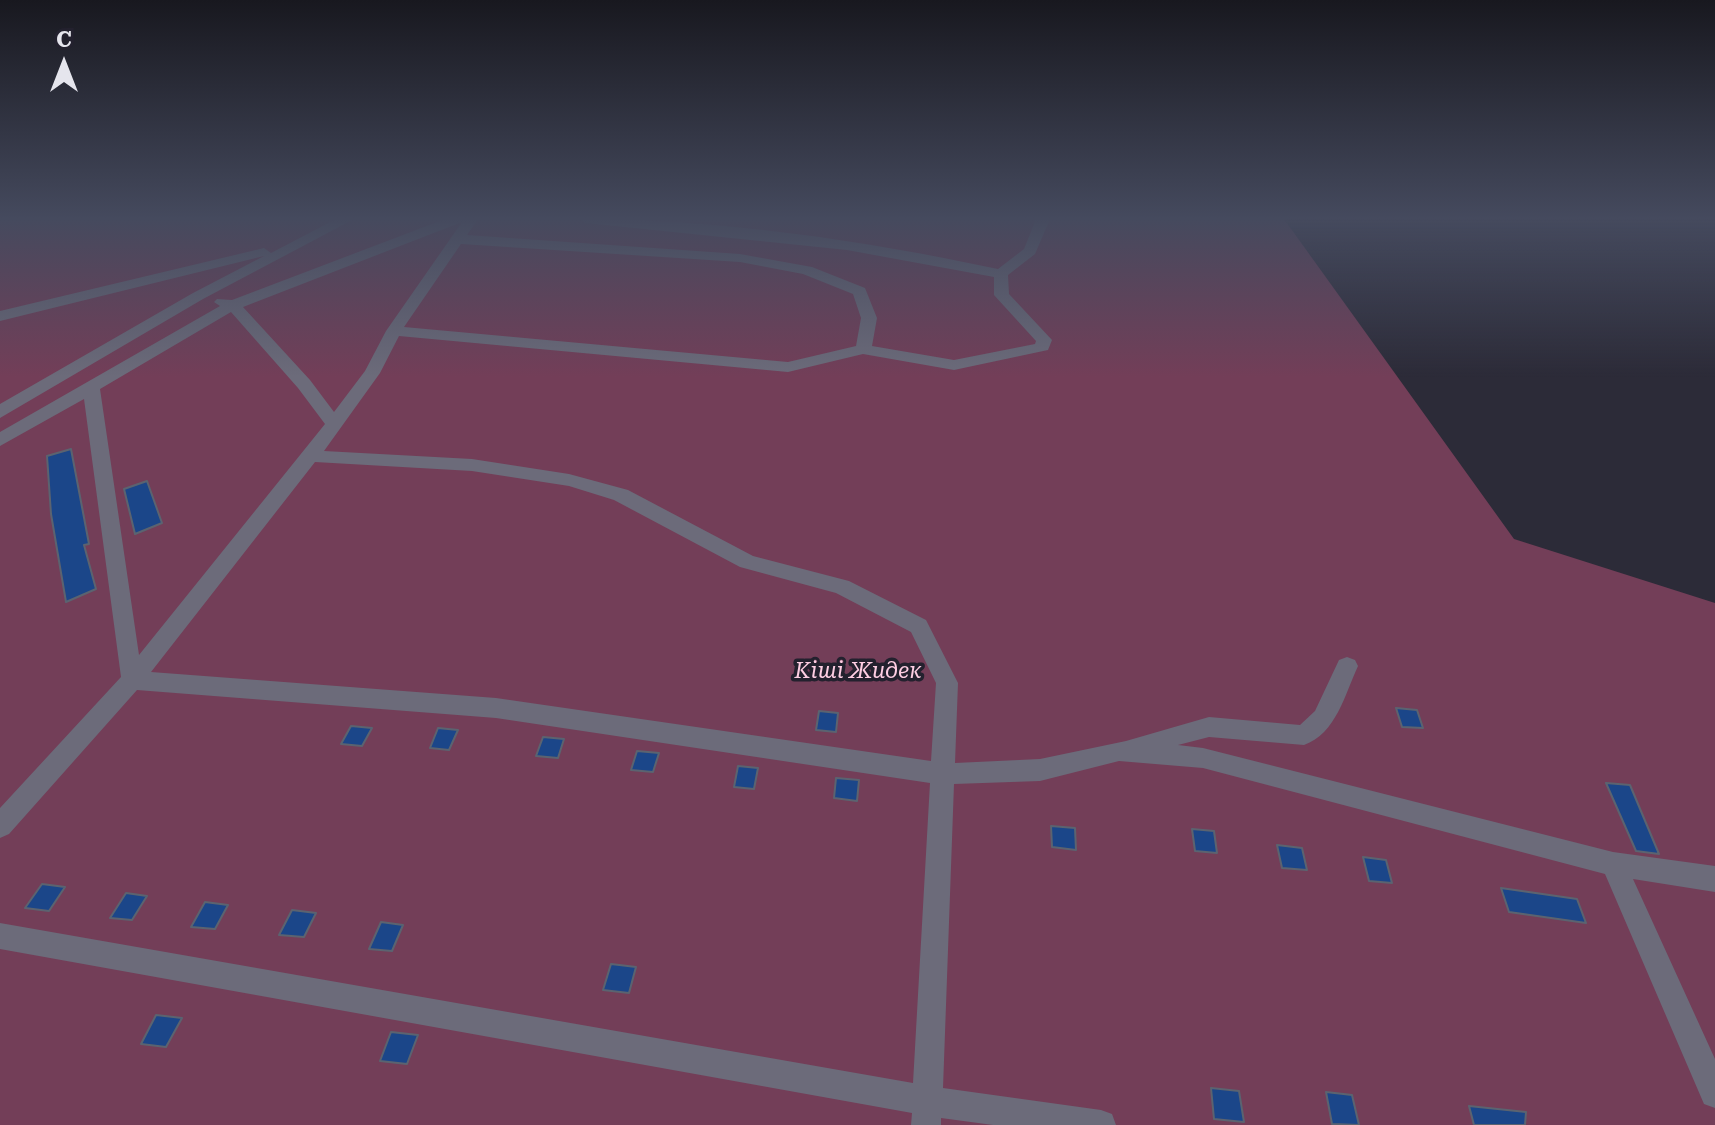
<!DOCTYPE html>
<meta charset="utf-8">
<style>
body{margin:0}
#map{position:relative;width:1715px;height:1125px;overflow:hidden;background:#2c2b38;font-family:"Roboto Serif",serif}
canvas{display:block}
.north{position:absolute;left:24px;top:24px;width:80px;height:80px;-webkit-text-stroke:6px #23212e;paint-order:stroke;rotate:0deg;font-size:22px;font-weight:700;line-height:32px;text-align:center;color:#e5e5ed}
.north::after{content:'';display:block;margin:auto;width:28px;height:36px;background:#e5e5ed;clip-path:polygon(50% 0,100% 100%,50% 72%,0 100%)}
</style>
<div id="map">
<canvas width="1715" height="1125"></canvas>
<div class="north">С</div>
</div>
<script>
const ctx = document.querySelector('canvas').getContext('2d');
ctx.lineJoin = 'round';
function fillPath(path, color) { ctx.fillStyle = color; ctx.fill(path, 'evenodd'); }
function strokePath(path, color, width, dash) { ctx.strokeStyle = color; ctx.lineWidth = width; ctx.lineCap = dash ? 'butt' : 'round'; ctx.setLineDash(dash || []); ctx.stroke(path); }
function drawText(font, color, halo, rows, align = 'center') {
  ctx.font = font + ' "Roboto Serif",serif'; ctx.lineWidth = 7; ctx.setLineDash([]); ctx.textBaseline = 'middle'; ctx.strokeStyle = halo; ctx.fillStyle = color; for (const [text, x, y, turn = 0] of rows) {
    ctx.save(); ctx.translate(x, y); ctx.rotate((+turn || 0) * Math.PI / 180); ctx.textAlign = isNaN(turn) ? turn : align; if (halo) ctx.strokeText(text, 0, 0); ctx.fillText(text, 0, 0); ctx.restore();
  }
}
fillPath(new Path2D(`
 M 0,219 L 1284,219 L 1514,539 L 1715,603 L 1715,1125 L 0,1125 Z`), '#733e58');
const building = new Path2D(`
 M 71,449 L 89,544 L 84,545 L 96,589 L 66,602 L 51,514 L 47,456 Z
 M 147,481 L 162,523 L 135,534 L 124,489 Z
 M 1396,708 L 1417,710 L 1423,728 L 1402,727 Z
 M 819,711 L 838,713 L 836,732 L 816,730 Z
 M 351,726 L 372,728 L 362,746 L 341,744 Z
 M 438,728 L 458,730 L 449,750 L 430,748 Z
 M 543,737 L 564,739 L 558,758 L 536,756 Z
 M 637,751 L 659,753 L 653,772 L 631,770 Z
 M 738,766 L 758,768 L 754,789 L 734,787 Z
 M 836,778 L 859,780 L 857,801 L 834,798 Z
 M 1606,783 L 1630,785 L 1659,854 L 1636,851 Z
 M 1051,826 L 1075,828 L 1076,850 L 1052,847 Z
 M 1192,829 L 1214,831 L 1217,853 L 1195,851 Z
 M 1277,845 L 1302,848 L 1307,870 L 1282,868 Z
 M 1363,857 L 1386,860 L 1392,883 L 1369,881 Z
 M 42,884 L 65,887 L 49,911 L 25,908 Z
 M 1501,888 L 1577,899 L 1586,923 L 1509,912 Z
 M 126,893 L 147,896 L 132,920 L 110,918 Z
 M 205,902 L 228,905 L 215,929 L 191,927 Z
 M 292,910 L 316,913 L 304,937 L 279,935 Z
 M 381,922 L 403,925 L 392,951 L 369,949 Z
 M 611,964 L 636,967 L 629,993 L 603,990 Z
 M 156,1015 L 182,1018 L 166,1047 L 141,1044 Z
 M 391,1032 L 418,1035 L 407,1064 L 380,1061 Z
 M 1211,1088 L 1239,1091 L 1244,1122 L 1214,1119 Z
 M 1326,1092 L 1352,1095 L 1359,1125 L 1332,1124 Z
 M 1469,1106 L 1526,1112 L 1525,1125 L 1474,1125 Z`);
fillPath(building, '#1b4689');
strokePath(building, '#5b6370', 2);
fillPath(new Path2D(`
 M 336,219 L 354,219 L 203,299 L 0,418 L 0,404 L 193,293 L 264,256 L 0,321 L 0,311 L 264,248 L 271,253 Z
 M 445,219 L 478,219 L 467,235 L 740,254 L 812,267 L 865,288 L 877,318 L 872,346 L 954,360 L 1035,344 L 1036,341 L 994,295 L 994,277 L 847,250 L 586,223 L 579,219 C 720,219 861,240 998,269 L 1024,249 L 1036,219 L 1050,219 L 1035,254 L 1008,275 L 1009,294 L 1052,340 L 1048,350 L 954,370 L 863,354 L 788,372 L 399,336 L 380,373 L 324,451 L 472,459 L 569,474 L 628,490 L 753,556 L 849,581 L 926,620 L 958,683 L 955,763 L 1040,759 L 1126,741 L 1209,717 L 1300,725 L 1315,711 L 1339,660 L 1347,657 L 1355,660 L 1358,666 C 1345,694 1336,734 1304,745 L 1209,737 L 1178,745 L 1203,748 L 1613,852 L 1715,866 L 1715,892 L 1633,879 L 1715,1059 L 1715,1108 L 1704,1104 L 1605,874 L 1203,768 L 1119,761 L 1040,781 L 954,784 L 943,1088 L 1101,1110 L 1112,1114 L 1116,1125 L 993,1125 L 941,1118 L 941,1125 L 911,1125 L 912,1113 L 0,949 L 0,923 L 913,1083 L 930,783 L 496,718 L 137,690 L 9,834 L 0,838 L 0,808 L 121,677 L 84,399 L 0,446 L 0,432 L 220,306 L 214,302 L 217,299 L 232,300 ZM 462,222 L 386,331 L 365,371 L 334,412 L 310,380 L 243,307 ZM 461,244 L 740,262 L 803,274 L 853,294 L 861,318 L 856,346 L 788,362 L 404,327 ZM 231,312 L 298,388 L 325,424 L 139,655 L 100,389 ZM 315,462 L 472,471 L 569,486 L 614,500 L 740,567 L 836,593 L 911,632 L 936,683 L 931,761 L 496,698 L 151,672 Z`), '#6c6b7a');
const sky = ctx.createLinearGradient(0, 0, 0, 377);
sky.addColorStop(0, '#18181f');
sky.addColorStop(0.58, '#454a5e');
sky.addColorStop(1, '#454a5e00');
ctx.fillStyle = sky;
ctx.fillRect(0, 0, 1715, 377);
drawText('italic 22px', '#fecee3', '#23212e', [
 ["Кіші Жидек",858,672]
]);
</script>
